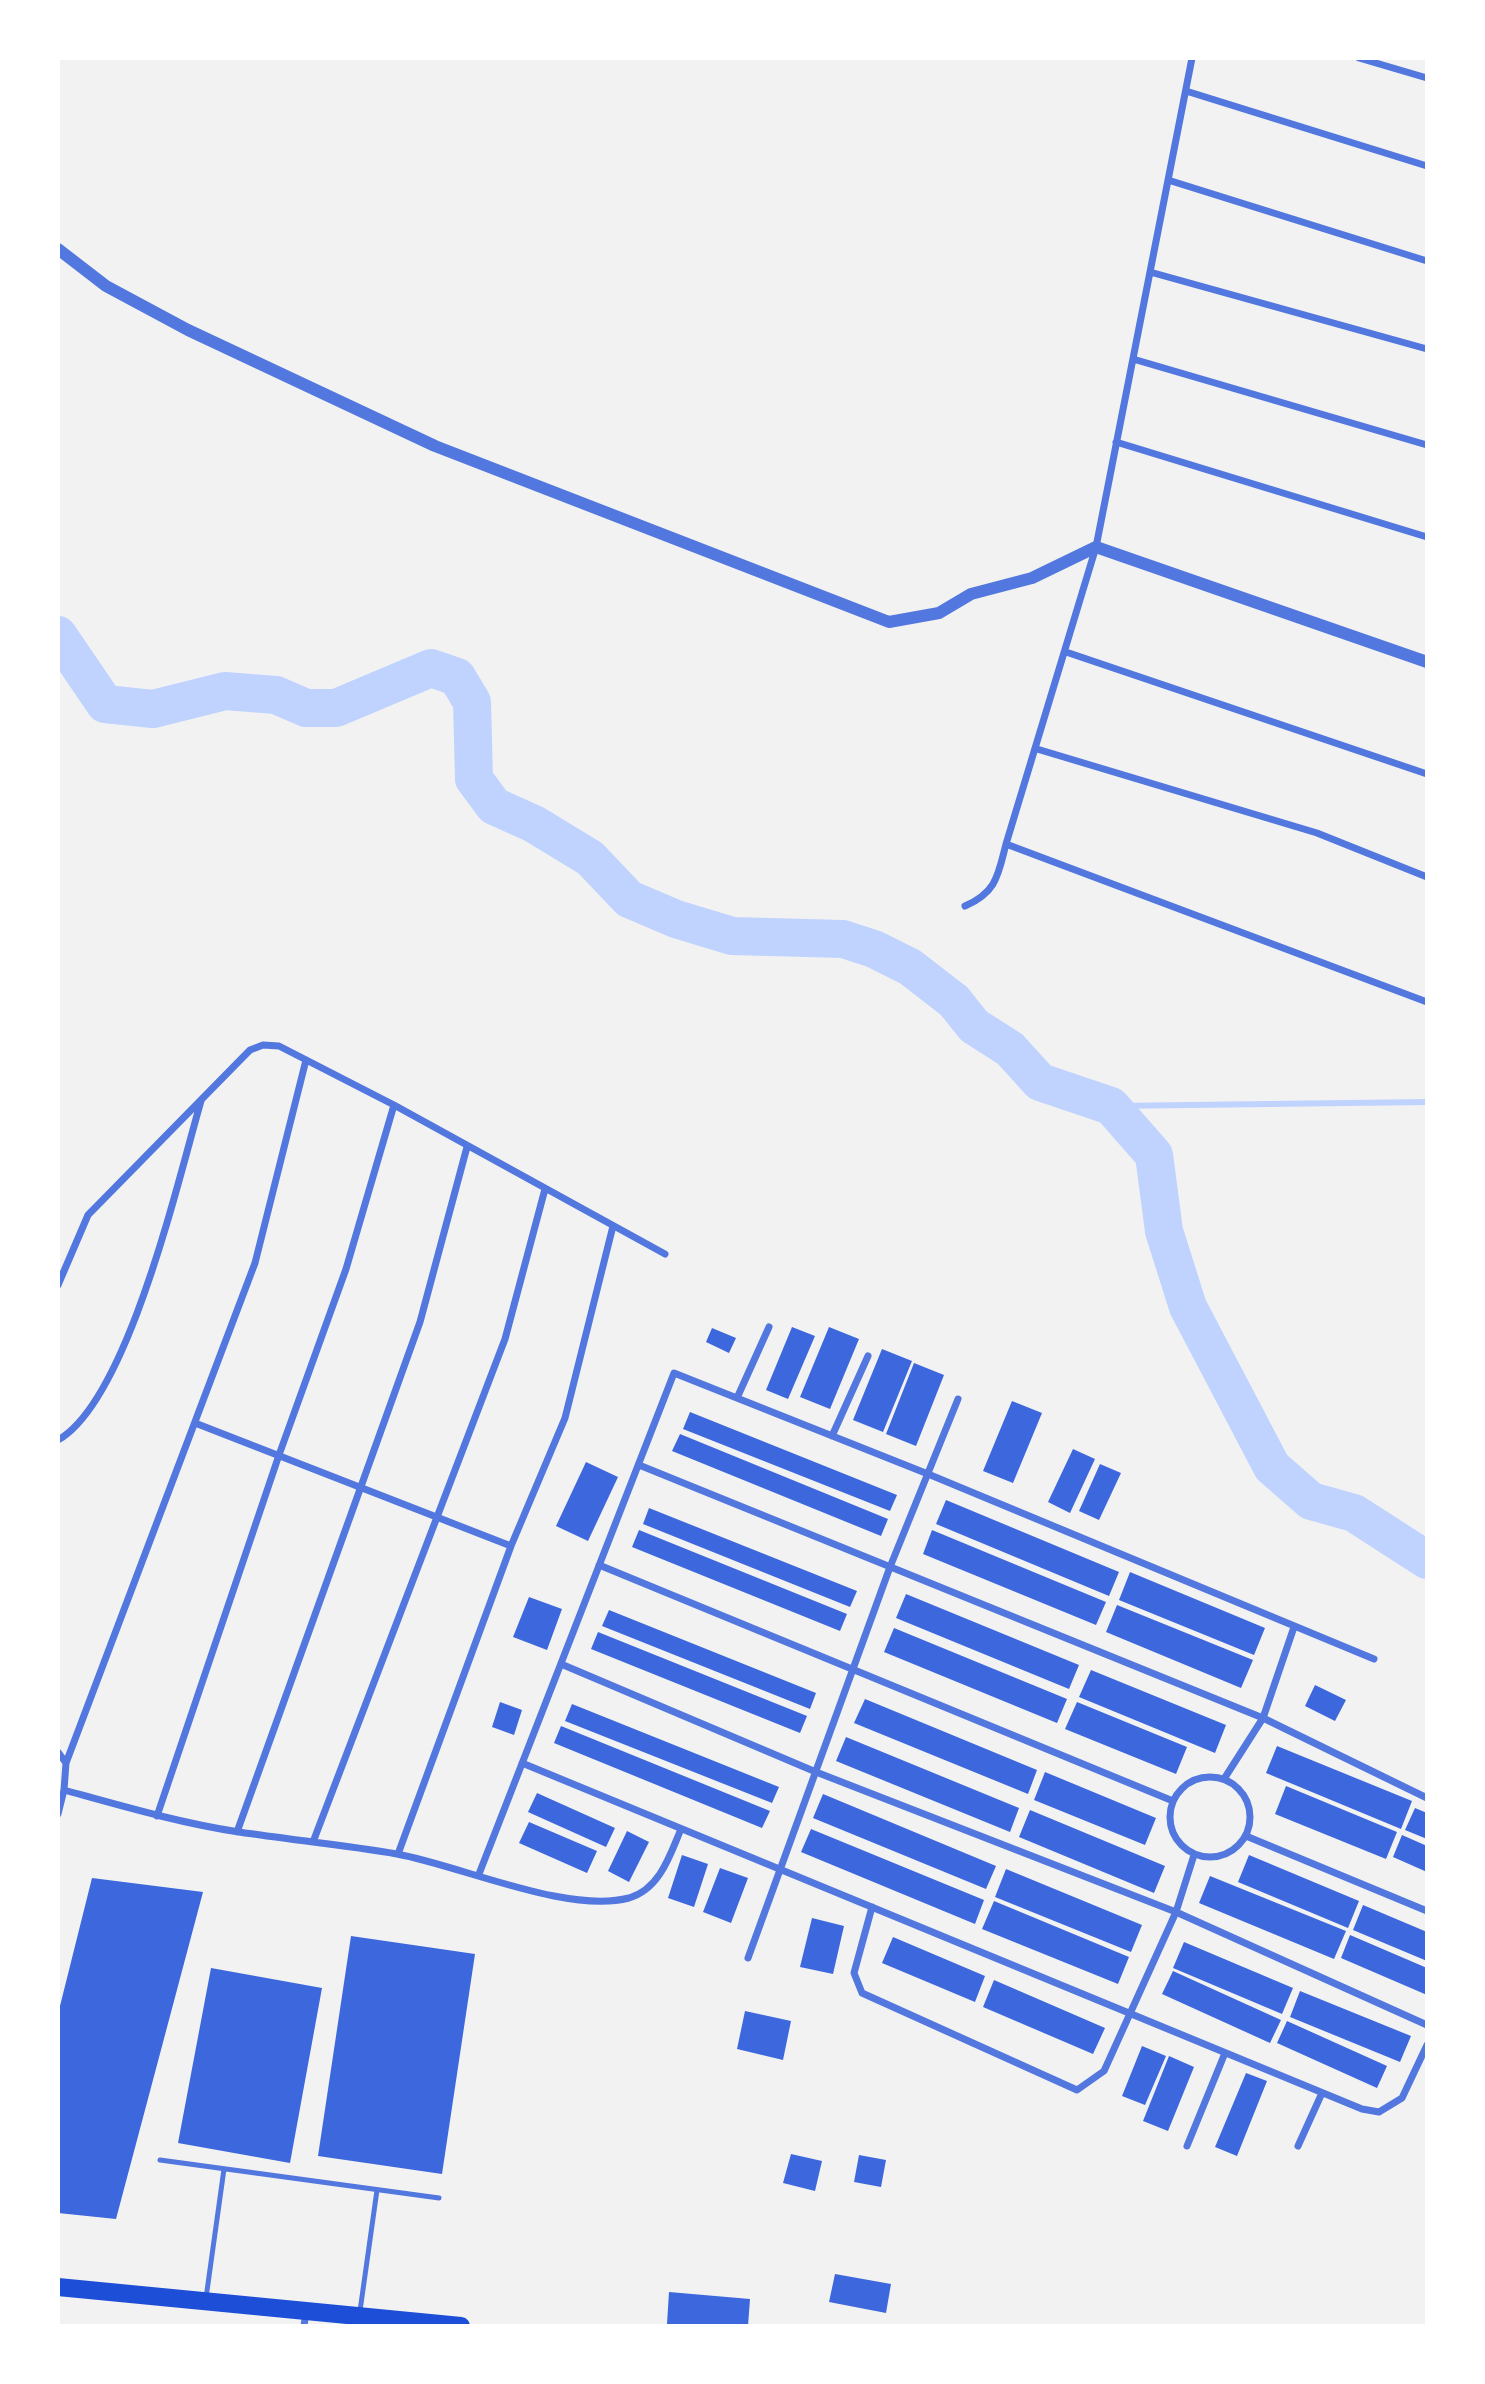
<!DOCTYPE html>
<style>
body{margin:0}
#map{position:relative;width:1485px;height:2384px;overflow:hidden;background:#f2f2f2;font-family:"PT Sans Narrow",sans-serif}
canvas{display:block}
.frame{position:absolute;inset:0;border:60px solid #fff;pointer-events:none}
</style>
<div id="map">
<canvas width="1485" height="2384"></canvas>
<div class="frame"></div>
</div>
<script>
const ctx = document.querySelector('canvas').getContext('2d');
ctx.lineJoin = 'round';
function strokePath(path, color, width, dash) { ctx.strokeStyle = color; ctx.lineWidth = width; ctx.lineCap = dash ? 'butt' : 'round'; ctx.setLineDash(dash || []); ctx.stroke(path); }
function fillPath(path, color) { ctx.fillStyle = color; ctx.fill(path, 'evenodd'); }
strokePath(new Path2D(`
 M 1111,1106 L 1427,1102`), '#bfd3fe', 6);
strokePath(new Path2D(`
 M 58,635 L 105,704 L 153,709 L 225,691 L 276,695 L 306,708 L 336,708 L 431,668 L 457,677 L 472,702 L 474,779 L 494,806 L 534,824 L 590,858 L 629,899 L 676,919 L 732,936 L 843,939 L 874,949 L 910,967 L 954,1001 L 974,1026 L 1010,1049 L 1040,1082 L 1111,1106 L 1154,1155 L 1164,1231 L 1188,1307 L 1272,1467 L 1311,1501 L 1354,1513 L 1427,1560`), '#bfd3fe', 38);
fillPath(new Path2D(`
 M 792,1327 L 815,1336 L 788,1399 L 766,1390 Z
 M 829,1327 L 859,1339 L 830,1409 L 800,1397 Z
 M 712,1328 L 736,1338 L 729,1353 L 706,1342 Z
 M 882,1349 L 912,1361 L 883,1432 L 853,1420 Z
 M 914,1363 L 944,1375 L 916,1446 L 886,1434 Z
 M 1012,1401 L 1042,1413 L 1013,1483 L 983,1471 Z
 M 690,1412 L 897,1495 L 890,1511 L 683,1429 Z
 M 680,1434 L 888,1519 L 881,1536 L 672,1451 Z
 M 1073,1449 L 1095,1459 L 1070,1513 L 1048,1502 Z
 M 586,1462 L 618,1477 L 588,1541 L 556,1526 Z
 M 1100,1464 L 1121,1473 L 1099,1520 L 1079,1511 Z
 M 946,1500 L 1119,1572 L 1109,1596 L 936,1524 Z
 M 649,1508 L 857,1591 L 850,1607 L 643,1524 Z
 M 639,1530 L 847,1614 L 840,1631 L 632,1547 Z
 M 932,1530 L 1106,1602 L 1096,1625 L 923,1554 Z
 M 1130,1572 L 1265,1628 L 1254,1655 L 1119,1600 Z
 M 906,1594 L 1079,1665 L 1069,1689 L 896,1618 Z
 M 529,1597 L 562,1609 L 547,1650 L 513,1637 Z
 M 1117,1605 L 1253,1660 L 1241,1688 L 1106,1632 Z
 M 609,1610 L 816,1693 L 810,1709 L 602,1626 Z
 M 894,1628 L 1067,1699 L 1057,1723 L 884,1652 Z
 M 598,1632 L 807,1716 L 800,1733 L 591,1649 Z
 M 1091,1670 L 1226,1725 L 1215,1753 L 1079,1697 Z
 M 1315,1685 L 1346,1700 L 1335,1721 L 1305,1706 Z
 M 865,1699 L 1037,1770 L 1028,1794 L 854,1723 Z
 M 500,1702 L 522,1710 L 514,1735 L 492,1727 Z
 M 1077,1702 L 1187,1747 L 1176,1774 L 1065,1729 Z
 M 572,1704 L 779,1787 L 772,1803 L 565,1721 Z
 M 561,1726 L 770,1811 L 762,1828 L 554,1743 Z
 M 846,1737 L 1019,1808 L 1010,1832 L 836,1761 Z
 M 1277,1746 L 1412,1801 L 1401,1829 L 1266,1773 Z
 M 1045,1772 L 1156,1818 L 1145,1845 L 1034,1800 Z
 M 1286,1786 L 1397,1832 L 1386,1859 L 1275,1814 Z
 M 537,1793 L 615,1828 L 606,1847 L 528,1812 Z
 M 823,1794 L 996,1866 L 986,1889 L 813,1818 Z
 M 1415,1808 L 1427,1813 L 1427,1839 L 1405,1830 Z
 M 1030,1810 L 1165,1866 L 1154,1893 L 1019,1837 Z
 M 529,1822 L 597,1851 L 587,1873 L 519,1843 Z
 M 811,1829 L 984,1900 L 975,1924 L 801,1852 Z
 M 627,1831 L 649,1842 L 629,1882 L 608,1871 Z
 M 1402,1835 L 1427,1846 L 1427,1872 L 1393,1857 Z
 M 682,1855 L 708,1864 L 694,1907 L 668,1898 Z
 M 1249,1855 L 1359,1901 L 1348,1928 L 1238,1882 Z
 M 720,1868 L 748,1878 L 731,1923 L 703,1912 Z
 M 1006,1869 L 1142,1925 L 1131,1952 L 995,1897 Z
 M 1210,1876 L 1346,1931 L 1334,1959 L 1199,1903 Z
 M 92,1878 L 203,1892 L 116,2219 L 58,2213 L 58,2014 Z
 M 994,1901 L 1129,1957 L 1118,1984 L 982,1929 Z
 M 1363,1905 L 1427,1932 L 1427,1961 L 1353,1930 Z
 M 812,1918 L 844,1926 L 833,1974 L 800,1967 Z
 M 1350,1935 L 1427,1968 L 1427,1995 L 1341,1958 Z
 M 351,1936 L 475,1954 L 442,2174 L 318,2156 Z
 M 893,1937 L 985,1976 L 975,2002 L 882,1963 Z
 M 1184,1942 L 1293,1988 L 1282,2014 L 1173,1968 Z
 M 211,1968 L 322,1988 L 290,2163 L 178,2143 Z
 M 1173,1971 L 1281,2020 L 1270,2043 L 1162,1994 Z
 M 994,1980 L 1105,2028 L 1093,2054 L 983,2007 Z
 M 1300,1991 L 1411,2036 L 1400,2062 L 1290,2017 Z
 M 745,2011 L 791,2021 L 783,2060 L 737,2049 Z
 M 1287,2021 L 1387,2066 L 1377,2088 L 1277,2043 Z
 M 1142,2046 L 1166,2056 L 1145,2105 L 1122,2096 Z
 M 1169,2056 L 1194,2067 L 1168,2131 L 1143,2121 Z
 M 1246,2073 L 1267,2081 L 1237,2156 L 1215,2147 Z
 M 791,2154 L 822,2161 L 815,2191 L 783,2183 Z
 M 859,2155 L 886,2160 L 881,2187 L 854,2182 Z
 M 835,2274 L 891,2284 L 886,2313 L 829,2302 Z
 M 669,2292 L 750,2299 L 748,2326 L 667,2324 Z`), '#3d67dc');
strokePath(new Path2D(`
 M 160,2160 L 439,2198
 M 206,2298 L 224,2169
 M 360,2311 L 377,2190`), '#5277de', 5);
strokePath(new Path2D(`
 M 1192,58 L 1096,547 L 1006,844 L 1427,1002
 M 1359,58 L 1427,78
 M 1186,91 L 1427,166
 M 1168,180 L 1427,261
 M 1150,272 L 1427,349
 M 1133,359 L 1427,445
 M 1116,442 L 1427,537
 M 1066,652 L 1427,774
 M 1037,749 L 1317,833 L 1427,877
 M 965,906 C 997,892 998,875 1006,844
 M 58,1285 L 88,1215 L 250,1050 L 263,1045 L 279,1046 L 394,1105 L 665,1254
 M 737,1398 L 769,1327
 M 195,1423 L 511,1546
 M 832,1436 L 868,1356
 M 58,1440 C 128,1400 178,1180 201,1101
 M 639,1465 L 1263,1718 L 1427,1798
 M 599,1565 L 1173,1801
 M 561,1664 L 816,1772 L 1176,1912 L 1427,2025
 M 58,1752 L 66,1763
 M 522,1763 L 1362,2109 L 1379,2112 L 1402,2098 L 1427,2045
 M1170 1817a40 40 0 1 1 80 0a40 40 0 1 1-80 0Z
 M 1224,1779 L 1263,1718 L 1294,1627
 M 64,1790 C 122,1806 180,1823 239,1832 C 292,1840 345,1845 397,1854 C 462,1866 567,1914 629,1898 C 660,1889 670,1855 681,1829
 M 58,1814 L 64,1790 L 66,1763 L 255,1263 L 306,1060
 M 157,1816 L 279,1455 L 346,1269 L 394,1105
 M 237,1832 L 420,1322 L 467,1147
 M 1246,1836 L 1427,1911
 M 313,1842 L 505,1339 L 545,1189
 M 398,1854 L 511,1546 L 565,1418 L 613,1226
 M 479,1874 L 674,1373 L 928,1474 L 1374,1659
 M 872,1907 L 854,1973 L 862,1993 L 1077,2090 L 1104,2071 L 1176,1912 L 1194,1855
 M 748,1958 L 890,1567 L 958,1399
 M 1187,2146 L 1225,2053
 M 1298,2146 L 1322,2093
 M 304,2326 L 306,2312`), '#5277de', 7);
strokePath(new Path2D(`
 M 58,249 L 106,286 L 188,330 L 435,446 L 889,622 L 939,613 L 971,594 L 1032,578 L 1096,547 L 1427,662`), '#5277de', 12);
strokePath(new Path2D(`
 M 58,2287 L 461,2326`), '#1d4ed8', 18);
</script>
